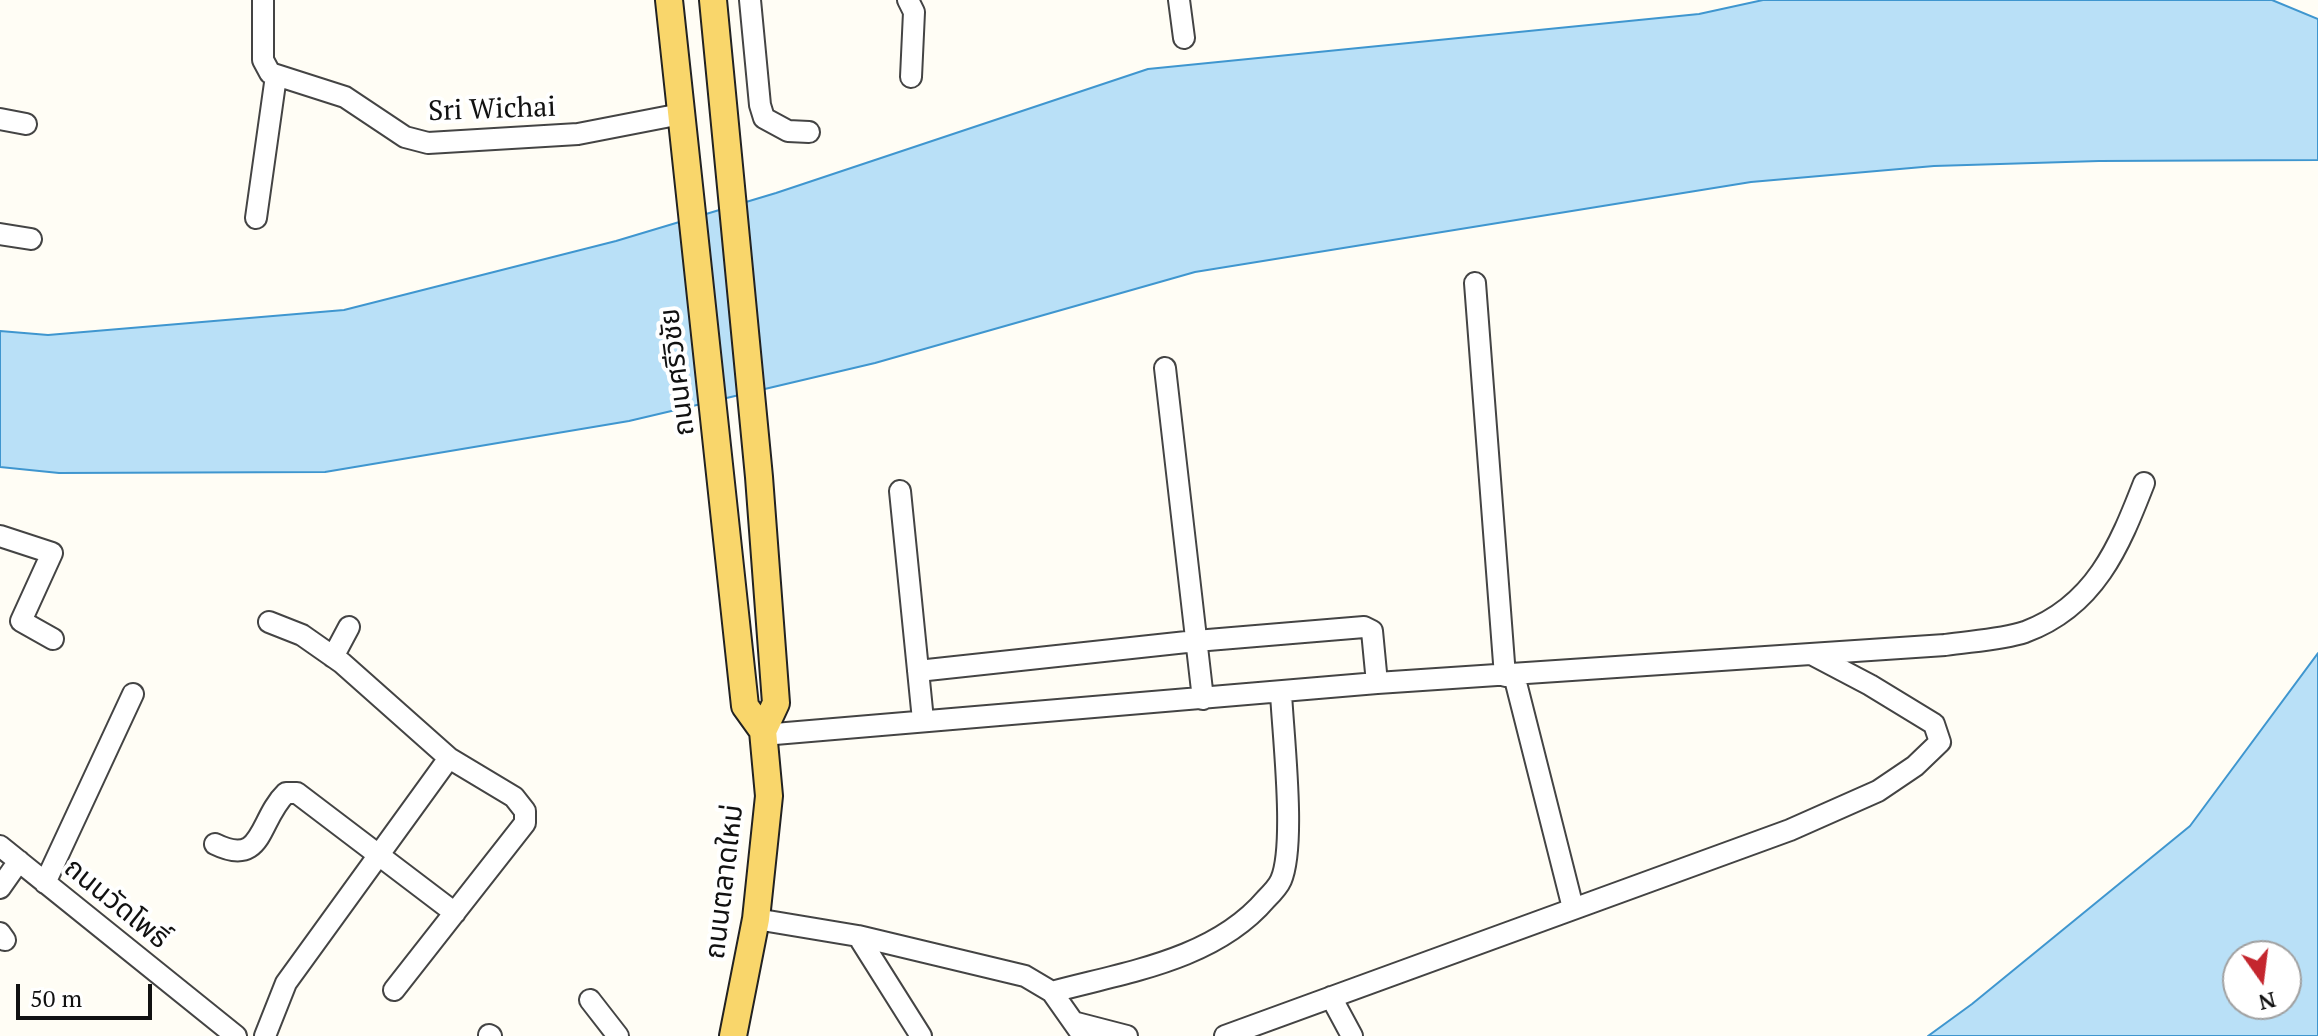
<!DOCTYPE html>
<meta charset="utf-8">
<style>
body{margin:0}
#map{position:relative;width:2318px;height:1036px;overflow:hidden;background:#fffdf5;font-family:"PT Serif",serif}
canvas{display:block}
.north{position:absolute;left:2222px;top:940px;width:80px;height:80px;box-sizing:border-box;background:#fff;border:2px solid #a0a0a0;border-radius:50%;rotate:166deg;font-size:22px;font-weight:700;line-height:32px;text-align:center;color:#111}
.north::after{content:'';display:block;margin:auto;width:28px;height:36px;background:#c4262e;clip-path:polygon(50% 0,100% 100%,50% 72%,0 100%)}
.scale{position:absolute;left:16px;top:984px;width:136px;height:36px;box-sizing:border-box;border:4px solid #111;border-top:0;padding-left:10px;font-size:24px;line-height:28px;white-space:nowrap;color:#111;-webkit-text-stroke:6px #fff;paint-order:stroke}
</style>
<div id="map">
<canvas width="2318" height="1036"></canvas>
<div class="north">N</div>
<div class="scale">50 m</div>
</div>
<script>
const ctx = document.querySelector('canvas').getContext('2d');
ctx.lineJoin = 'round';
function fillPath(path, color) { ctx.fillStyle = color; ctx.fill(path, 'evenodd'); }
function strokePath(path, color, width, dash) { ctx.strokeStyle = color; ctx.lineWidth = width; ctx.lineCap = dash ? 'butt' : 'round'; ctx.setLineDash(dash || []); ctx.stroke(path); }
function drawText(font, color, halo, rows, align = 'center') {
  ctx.font = font + ' "PT Serif","Noto Sans Thai",serif'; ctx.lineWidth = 8; ctx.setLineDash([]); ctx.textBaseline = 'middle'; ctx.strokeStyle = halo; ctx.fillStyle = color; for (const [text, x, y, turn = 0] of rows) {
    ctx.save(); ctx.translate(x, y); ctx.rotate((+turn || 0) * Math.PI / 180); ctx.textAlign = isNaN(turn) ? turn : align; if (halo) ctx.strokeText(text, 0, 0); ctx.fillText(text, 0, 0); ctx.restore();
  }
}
const water = new Path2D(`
 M 1763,0 L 2272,0 L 2318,19 L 2318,160 L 2099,161 L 1934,166 L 1751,182 L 1195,272 L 875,363 L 629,421 L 325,472 L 59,473 L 0,467 L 0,331 L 48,335 L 344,310 L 616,241 L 776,193 L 1148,69 L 1699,14 Z
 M 2318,653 L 2318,1036 L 1928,1036 L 1972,1004 L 2190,826 ZM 2238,956 L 2286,956 L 2286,1004 L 2238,1004 Z`);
fillPath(water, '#b9e0f7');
strokePath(water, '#3f96cf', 2);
const minor = new Path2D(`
 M 263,0 L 263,60 L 270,73 L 345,97 L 405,137 L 428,143 L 578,134 L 681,114
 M 750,0 L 760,105 L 764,118 L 788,131 L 809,132
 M 908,0 L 914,12 L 911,77
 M 1179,0 L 1184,38
 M 0,119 L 26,124
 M 256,218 L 276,76
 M 0,234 L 31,239
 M 1475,283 L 1505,676
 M 1165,368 L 1203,699
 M 900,491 L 923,720
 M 0,536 L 52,553 L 21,621 L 53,639
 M 269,622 L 302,635 L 342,663 L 449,758 L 514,797 L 525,811 L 525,823 L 394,990
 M 333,657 L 349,627
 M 918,671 L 1196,641 L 1364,627 L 1372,631 L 1377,683
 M 1514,675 L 1573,908
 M 763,735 L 1377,683 L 1945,645 C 1971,641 2001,640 2025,632 C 2095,606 2119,547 2144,483
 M 215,844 C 264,868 258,820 286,793 L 297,793 L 455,913
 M 0,846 L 236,1036
 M 45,883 L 133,694
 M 0,888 L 19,861
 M 756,919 L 858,936 L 1025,976 L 1052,992 L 1083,1036
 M 0,933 L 5,940
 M 858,936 L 921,1036
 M 1052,992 C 1126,972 1214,960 1266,899 C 1271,894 1278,887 1281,880 C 1296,845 1283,735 1281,693
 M 1331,997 L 1352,1036
 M 590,1000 L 618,1036
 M 1073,1022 L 1127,1036
 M 489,1035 L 491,1036
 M 265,1036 L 286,983 L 449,758
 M 1225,1036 L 1790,830 L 1878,791 L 1915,766 L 1940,742 L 1934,724 L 1870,685 L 1813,655`);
const major = new Path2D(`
 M 669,0 L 745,706 L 763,731
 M 713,0 L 759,477 L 776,703 L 763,731 L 769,796 L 756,919 L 733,1036`);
strokePath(minor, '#444', 24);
strokePath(major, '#222', 30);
strokePath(minor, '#fff', 20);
strokePath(major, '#f9d66b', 26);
drawText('28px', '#111', '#fff', [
 ["Sri Wichai",492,110,-2],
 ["ถนนศรีวิชัย",678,372,-97],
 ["ถนนตลาดใหม่",725,882,-83],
 ["ถนนวัดโพธิ์",116,904,39]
]);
</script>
